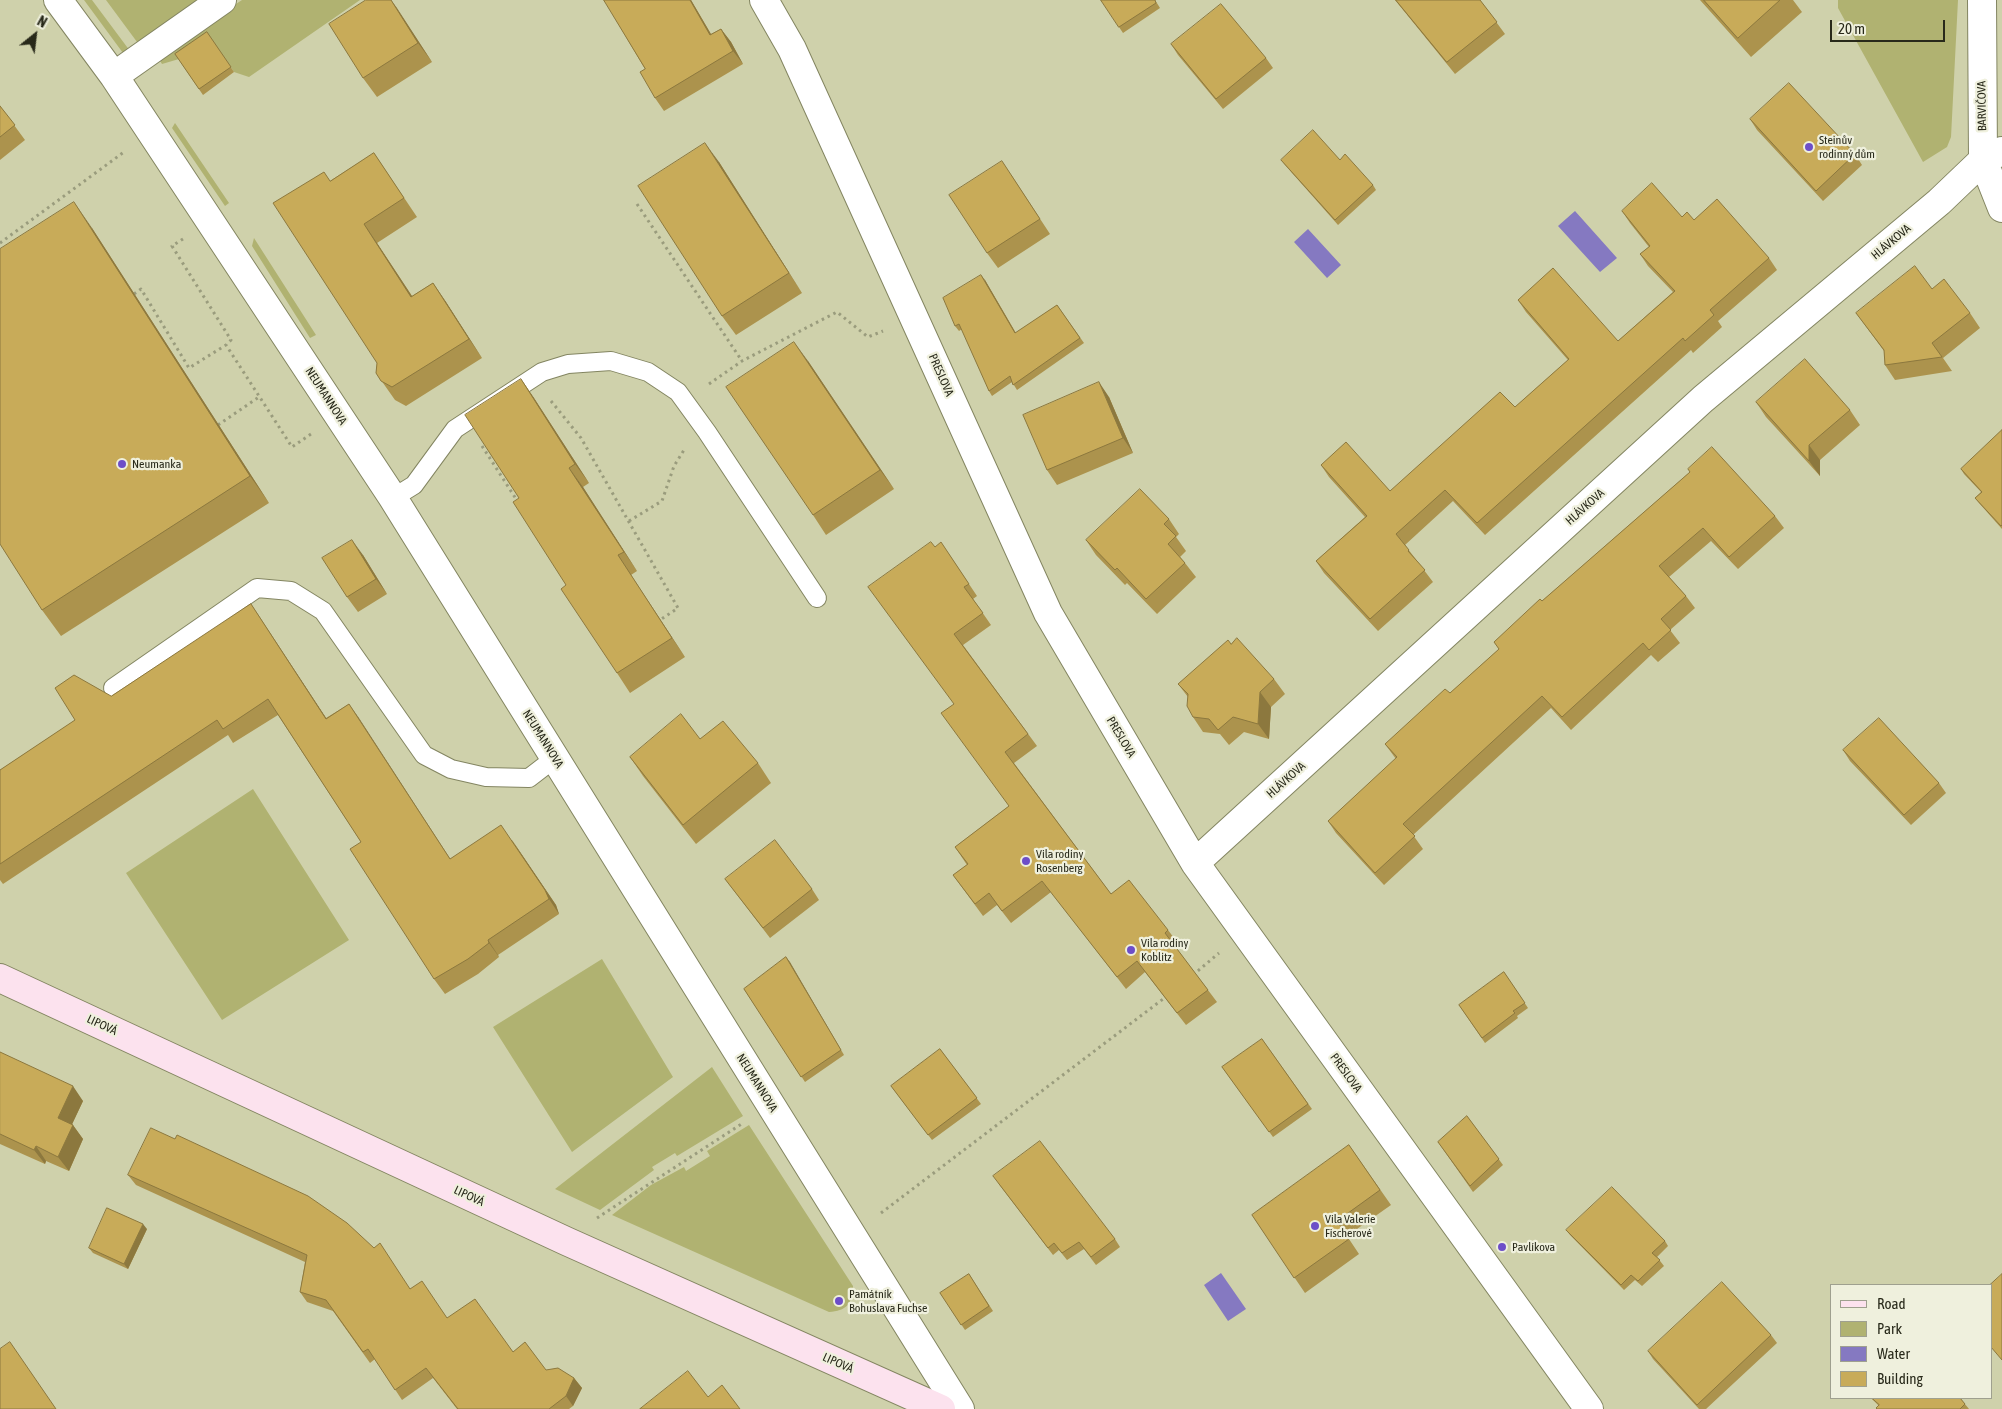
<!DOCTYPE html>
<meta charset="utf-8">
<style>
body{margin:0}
#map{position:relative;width:2002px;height:1409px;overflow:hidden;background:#cfd1ab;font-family:"Asap Condensed",sans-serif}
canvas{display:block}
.legend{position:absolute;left:1830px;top:1284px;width:162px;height:115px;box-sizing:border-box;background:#eff0dd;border:1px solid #9fa08f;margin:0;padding:6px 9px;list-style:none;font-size:15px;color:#28291a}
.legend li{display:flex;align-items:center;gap:10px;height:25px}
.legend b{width:25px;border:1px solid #9fa08f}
.north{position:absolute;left:10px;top:10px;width:50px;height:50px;-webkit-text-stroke:4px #eff0dd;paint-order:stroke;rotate:29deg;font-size:14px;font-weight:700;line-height:20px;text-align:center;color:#28291a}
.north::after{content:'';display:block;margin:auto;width:18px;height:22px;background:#28291a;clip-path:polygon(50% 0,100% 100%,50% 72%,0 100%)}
.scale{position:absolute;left:1830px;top:20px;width:115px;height:22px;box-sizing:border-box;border:2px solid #28291a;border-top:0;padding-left:6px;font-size:15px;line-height:18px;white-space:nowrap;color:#28291a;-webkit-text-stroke:4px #eff0dd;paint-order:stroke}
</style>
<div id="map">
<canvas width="2002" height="1409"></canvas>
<ul class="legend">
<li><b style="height:6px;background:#fce2ee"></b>Road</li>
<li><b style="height:14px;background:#b0b271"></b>Park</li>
<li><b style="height:14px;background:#8579c1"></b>Water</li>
<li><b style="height:14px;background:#c8ab59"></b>Building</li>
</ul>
<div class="north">N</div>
<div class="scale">20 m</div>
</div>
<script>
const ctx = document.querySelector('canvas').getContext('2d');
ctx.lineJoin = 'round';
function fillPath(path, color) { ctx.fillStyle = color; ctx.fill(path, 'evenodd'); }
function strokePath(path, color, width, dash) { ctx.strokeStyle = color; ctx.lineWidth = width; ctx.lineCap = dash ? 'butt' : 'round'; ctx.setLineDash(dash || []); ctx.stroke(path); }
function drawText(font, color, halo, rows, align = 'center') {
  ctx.font = font + ' "Asap Condensed",sans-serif'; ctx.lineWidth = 4.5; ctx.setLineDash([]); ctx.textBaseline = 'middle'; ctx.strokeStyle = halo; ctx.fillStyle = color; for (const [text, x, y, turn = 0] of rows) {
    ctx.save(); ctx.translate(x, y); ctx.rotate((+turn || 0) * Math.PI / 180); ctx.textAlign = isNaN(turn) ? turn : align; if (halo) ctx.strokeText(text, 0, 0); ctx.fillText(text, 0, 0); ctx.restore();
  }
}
fillPath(new Path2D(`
 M 84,0 L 92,0 L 130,51 L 123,53 Z
 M 106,0 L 208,0 L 140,46 Z
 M 242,0 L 360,0 L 249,77 L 234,72 L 210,37 L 179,59 L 162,64 L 157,56 Z
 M 1838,0 L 1958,0 L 1951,137 L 1947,147 L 1923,162 L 1838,8 Z
 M 175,123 L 229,203 L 225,206 L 172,128 Z
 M 254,238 L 316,335 L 310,338 L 252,246 Z
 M 253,789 L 349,940 L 222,1020 L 126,873 Z
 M 602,959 L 673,1077 L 572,1152 L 493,1027 Z
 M 712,1067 L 743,1116 L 677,1156 L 675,1153 L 652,1167 L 654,1170 L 600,1210 L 555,1189 Z
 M 749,1125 L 853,1286 C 853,1304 846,1311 829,1312 L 612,1215 L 651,1185 L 684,1167 L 686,1171 L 710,1156 L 707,1151 Z`), '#b0b271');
fillPath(new Path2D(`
 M 1575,211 L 1617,258 L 1600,272 L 1558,226 Z
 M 1308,229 L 1341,265 L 1327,278 L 1294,242 Z
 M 1221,1273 L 1246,1309 L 1228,1321 L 1204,1285 Z`), '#8579c1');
const lane = new Path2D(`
 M 393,498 L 414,485 L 455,429 L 542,372 L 568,364 L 611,361 L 648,372 L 678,392 L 707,432 L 817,598
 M 113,688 L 257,588 L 291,591 L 323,611 L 424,755 L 451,769 L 486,777 L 529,778 L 555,758`);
const street = new Path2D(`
 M 58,0 L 114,76 L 393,498 L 960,1409
 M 764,0 L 792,49 L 1048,613 L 1195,863 L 1589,1409
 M 1982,0 L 1983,160 L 2002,208
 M 114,76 L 222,0
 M 1195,863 L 1703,399 L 1939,202 L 1983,160 L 2002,151`);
const secondary = new Path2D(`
 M 0,978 L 566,1241 L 941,1409`);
strokePath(lane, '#838561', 20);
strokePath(street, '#838561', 30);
strokePath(secondary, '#838561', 30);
strokePath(new Path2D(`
 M 637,204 L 742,361
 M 183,239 L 172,246 L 231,340 L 226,345 L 292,447 L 311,434
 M 0,243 L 124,152
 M 134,294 L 141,289 L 189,368 L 226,345
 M 709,384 L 742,361 L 837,312 L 868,337 L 883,331
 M 551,401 L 581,438 L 678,608 L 660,620
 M 218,425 L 259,397
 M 482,446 L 518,502
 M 629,521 L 662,501 L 674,466 L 684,450
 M 1193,975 L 1219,953
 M 881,1213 L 1167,996
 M 597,1218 L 743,1123`), '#9a9c7d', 3, [2.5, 4]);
strokePath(lane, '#fff', 18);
strokePath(street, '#fff', 28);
strokePath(secondary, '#fce2ee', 28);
fillPath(new Path2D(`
 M 366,0 L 391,0 L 432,62 L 377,97 L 363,78 Z
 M 604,0 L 691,0 L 711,34 L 721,29 L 731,42 L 743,64 L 664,111 L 655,98 L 645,69 Z
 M 1101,0 L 1155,0 L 1160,8 L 1123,33 Z
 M 1395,0 L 1480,0 L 1505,34 L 1455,74 Z
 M 1700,0 L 1793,0 L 1802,12 L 1751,57 Z
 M 207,32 L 234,72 L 203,95 L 175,54 Z
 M 1171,44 L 1266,58 L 1273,68 L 1223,109 L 1178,55 Z
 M 0,106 L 25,140 L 0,160 Z
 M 1750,119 L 1855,154 L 1862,165 L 1823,201 L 1757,130 Z
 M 374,153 L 417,217 L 377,243 L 412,296 L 433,283 L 446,302 L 482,358 L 406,406 L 395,400 L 376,373 L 377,363 L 330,181 Z
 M 1281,160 L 1340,160 L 1373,185 L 1376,190 L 1338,225 L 1285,165 Z
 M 719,162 L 802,293 L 736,335 L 722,316 Z
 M 1012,176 L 1050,234 L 998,268 L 987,253 Z
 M 1622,211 L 1682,217 L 1694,220 L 1769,258 L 1777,270 L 1718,321 L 1722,327 L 1693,353 L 1691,350 L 1485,535 L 1453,501 L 1405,545 L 1433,582 L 1378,631 L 1324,573 L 1316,561 L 1365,517 L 1329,477 L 1321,465 L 1390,491 L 1515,407 L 1568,360 L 1526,312 L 1518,300 L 1618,341 L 1673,292 L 1648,266 L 1640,254 L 1649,247 L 1630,223 Z
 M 92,228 L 269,503 L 61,636 L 42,610 Z
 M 985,280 L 1016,333 L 1057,305 L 1084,343 L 1017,390 L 1012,382 L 992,396 L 989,391 L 962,329 L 959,331 L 955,326 Z
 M 1932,289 L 1970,313 L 1980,328 L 1943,358 L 1952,371 L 1895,380 L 1885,365 L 1884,351 L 1856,313 Z
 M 808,361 L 894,489 L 826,535 L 813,515 Z
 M 521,379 L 534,398 L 589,483 L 583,487 L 637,571 L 631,575 L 685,657 L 630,693 L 617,673 L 519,498 Z
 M 1109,397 L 1133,453 L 1057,485 L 1047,470 Z
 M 1756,402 L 1850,410 L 1860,425 L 1820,460 L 1820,476 L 1766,417 Z
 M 2002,430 L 2002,529 L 1979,503 L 1975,498 L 1981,492 L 1964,474 L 1961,469 Z
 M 1690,472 L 1775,516 L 1784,528 L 1738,569 L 1711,541 L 1669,577 L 1686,596 L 1695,608 L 1670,630 L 1680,643 L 1658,662 L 1651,655 L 1571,730 L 1551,708 L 1413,835 L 1423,849 L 1384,885 L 1336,833 L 1328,821 L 1396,759 L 1385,744 L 1450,693 L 1499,649 L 1494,642 L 1542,601 Z
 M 1169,519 L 1179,534 L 1176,537 L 1186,551 L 1180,557 L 1185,563 L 1196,577 L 1157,614 L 1127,583 L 1125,585 L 1096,555 L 1086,540 Z
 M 935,547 L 949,554 L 977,596 L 973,599 L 991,625 L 963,645 L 1037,746 L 1014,763 L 1111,894 L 1168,930 L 1177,942 L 1174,945 L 1217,1002 L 1186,1025 L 1145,972 L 1126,989 L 1051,892 L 1011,923 L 997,905 L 983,916 L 953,875 L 967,865 L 955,847 L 1009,806 L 954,704 Z
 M 363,555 L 387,594 L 358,612 L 347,597 Z
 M 251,604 L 326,718 L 349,704 L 450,859 L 512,840 L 556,905 L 559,914 L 498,955 L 499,957 L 478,974 L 445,994 L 434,979 L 361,842 L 278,715 L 233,743 L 228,735 L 3,884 L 0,880 L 0,770 Z
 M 1231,644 L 1274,679 L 1285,694 L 1271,707 L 1269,739 L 1244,732 L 1229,745 L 1220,734 L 1203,732 L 1193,717 L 1188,697 L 1178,684 Z
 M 700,739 L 758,763 L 771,783 L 696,844 L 643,776 L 630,757 Z
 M 1843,750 L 1939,783 L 1946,793 L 1911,825 L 1850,761 Z
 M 725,879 L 812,889 L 819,900 L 770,938 Z
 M 786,957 L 844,1055 L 805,1082 L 744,989 Z
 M 1504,972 L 1528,1008 L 1517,1016 L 1518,1018 L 1485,1043 L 1459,1005 Z
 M 1262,1039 L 1312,1109 L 1273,1137 L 1222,1067 Z
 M 940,1049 L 981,1104 L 932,1140 L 891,1086 Z
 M 0,1052 L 83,1101 L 72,1124 L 83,1139 L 69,1171 L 46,1161 L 45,1164 L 0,1144 Z
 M 1467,1116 L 1503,1165 L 1473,1192 L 1438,1142 Z
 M 1349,1145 L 1391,1205 L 1347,1236 L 1359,1254 L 1305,1293 L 1252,1215 Z
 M 128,1175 L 411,1289 L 447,1318 L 513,1352 L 546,1370 L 574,1378 L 582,1388 L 573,1406 L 569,1409 L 457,1409 L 433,1378 L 402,1400 L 375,1359 L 370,1363 L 333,1311 L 307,1302 L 300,1292 L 305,1262 L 136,1185 Z
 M 998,1183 L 1115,1239 L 1120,1247 L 1096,1265 L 1084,1249 L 1067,1260 L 1059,1250 L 1053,1255 Z
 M 147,1229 L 128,1269 L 93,1253 L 89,1248 Z
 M 1566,1230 L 1665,1241 L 1668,1246 L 1657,1257 L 1664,1266 L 1642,1286 L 1635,1280 L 1624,1290 L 1570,1235 Z
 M 969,1274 L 993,1311 L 965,1330 L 940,1293 Z
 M 1771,1335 L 1777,1343 L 1706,1409 L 1699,1409 L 1653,1359 L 1648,1351 Z
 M 1871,1398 L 1960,1398 L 1969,1409 L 1877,1409 L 1879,1406 Z`), '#ac934d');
fillPath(new Path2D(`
 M 391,0 L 397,8 L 432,62 L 418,43 Z
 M 690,0 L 691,0 L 719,48 L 710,35 Z
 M 721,29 L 731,42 L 743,64 L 733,51 Z
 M 705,143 L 719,162 L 802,293 L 789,273 Z
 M 74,202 L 92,228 L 269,503 L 250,476 Z
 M 364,224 L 377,243 L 425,316 L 411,297 Z
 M 981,275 L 985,280 L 1019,339 L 1015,333 Z
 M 433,283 L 446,302 L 482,358 L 469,339 Z
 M 794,342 L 808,361 L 894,489 L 880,470 Z
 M 521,379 L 534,398 L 589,483 L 575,464 Z
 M 1099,382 L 1109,397 L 1133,453 L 1123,438 Z
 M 1809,445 L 1820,460 L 1820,476 L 1809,461 Z
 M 569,468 L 583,487 L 637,571 L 624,552 Z
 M 352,540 L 363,555 L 387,594 L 376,579 Z
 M 618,555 L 631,575 L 685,657 L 672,638 Z
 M 251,604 L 261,619 L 336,733 L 326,719 Z
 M 1260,692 L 1271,707 L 1269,739 L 1258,724 Z
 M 349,704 L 359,718 L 460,874 L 450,859 Z
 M 512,840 L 556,905 L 559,914 L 549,899 Z
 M 488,940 L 498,955 L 499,957 L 489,943 Z
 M 786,957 L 790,962 L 844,1055 L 841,1050 Z
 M 73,1086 L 83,1101 L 68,1133 L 58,1118 Z
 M 73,1125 L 83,1139 L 69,1171 L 58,1157 Z
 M 36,1146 L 46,1161 L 45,1164 L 34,1150 Z
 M 143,1224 L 147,1229 L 128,1269 L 124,1264 Z
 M 574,1378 L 582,1388 L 573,1406 L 566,1396 Z`), '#8c783e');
const building = new Path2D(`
 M 366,0 L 391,0 L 418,43 L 363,78 L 329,24 Z
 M 604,0 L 690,0 L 710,35 L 721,29 L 733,51 L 655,98 L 640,72 L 645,69 Z
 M 1101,0 L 1155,0 L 1156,3 L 1119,27 Z
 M 1396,0 L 1480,0 L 1497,22 L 1447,62 Z
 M 1704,0 L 1780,0 L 1738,38 Z
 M 1221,4 L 1266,58 L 1216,99 L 1171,44 Z
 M 207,32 L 231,67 L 199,89 L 175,54 Z
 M 1789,83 L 1855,154 L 1816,191 L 1750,119 Z
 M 0,106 L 15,125 L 0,137 Z
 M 1313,130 L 1340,160 L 1345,154 L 1373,185 L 1335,220 L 1281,160 Z
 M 705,143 L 789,273 L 722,316 L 638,186 Z
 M 374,153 L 404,198 L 364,224 L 411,297 L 433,283 L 469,339 L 392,387 L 381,381 L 376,373 L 377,363 L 273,203 L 324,172 L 330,181 Z
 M 1002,161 L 1040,219 L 987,253 L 949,195 Z
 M 1652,183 L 1682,217 L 1687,212 L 1694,220 L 1717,199 L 1769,258 L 1710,310 L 1714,315 L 1685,341 L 1683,338 L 1477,523 L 1445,490 L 1396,534 L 1409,550 L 1408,551 L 1425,570 L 1370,619 L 1316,561 L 1367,516 L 1321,465 L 1346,442 L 1390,491 L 1500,392 L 1515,407 L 1569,359 L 1518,300 L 1553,268 L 1618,341 L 1675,291 L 1640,254 L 1650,246 L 1622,211 Z
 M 74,202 L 250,476 L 42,610 L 0,544 L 0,249 Z
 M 1915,266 L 1932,289 L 1944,279 L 1970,313 L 1932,343 L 1942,357 L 1885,365 L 1884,350 L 1856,313 Z
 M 981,275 L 1015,333 L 1057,305 L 1080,338 L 1013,385 L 1010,376 L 989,391 L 959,324 L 955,326 L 943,298 Z
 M 794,342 L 880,470 L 813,515 L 726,387 Z
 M 1805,359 L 1850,410 L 1809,445 L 1809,461 L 1756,402 Z
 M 521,379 L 575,464 L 569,468 L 624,552 L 618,555 L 672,638 L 617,673 L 561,589 L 566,585 L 513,502 L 519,498 L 465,415 Z
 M 1099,382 L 1123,438 L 1047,470 L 1023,415 Z
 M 2002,430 L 2002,525 L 2001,526 L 1975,498 L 1982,492 L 1961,469 Z
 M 1712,447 L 1775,516 L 1729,557 L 1703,528 L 1659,566 L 1686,596 L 1661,619 L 1671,630 L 1649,650 L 1643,643 L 1562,717 L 1542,696 L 1403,824 L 1415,836 L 1375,873 L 1328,821 L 1397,757 L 1385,744 L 1445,689 L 1450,693 L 1499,649 L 1494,642 L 1540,599 L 1542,601 L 1690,472 L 1688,469 Z
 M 1140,489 L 1169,519 L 1164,524 L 1176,536 L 1168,544 L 1185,563 L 1146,599 L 1117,568 L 1115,570 L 1086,540 Z
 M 352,540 L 376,579 L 347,597 L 322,558 Z
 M 931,542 L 935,547 L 941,542 L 969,584 L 964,587 L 983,613 L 954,634 L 1028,734 L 1005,752 L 1111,894 L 1129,880 L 1168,930 L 1165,933 L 1208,990 L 1177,1013 L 1137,961 L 1117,977 L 1042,881 L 1002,911 L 989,893 L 975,904 L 953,875 L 968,864 L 955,847 L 1009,806 L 941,713 L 954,704 L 868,587 Z
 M 251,604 L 326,719 L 349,704 L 450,859 L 501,825 L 545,890 L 549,899 L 488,940 L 489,943 L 468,959 L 434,979 L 350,849 L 361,842 L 268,699 L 223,729 L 217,720 L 0,864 L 0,770 L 75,720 L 55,688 L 74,675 L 111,696 Z
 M 1237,638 L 1274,679 L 1260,692 L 1258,724 L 1233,717 L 1218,730 L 1209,719 L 1193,717 L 1187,706 L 1188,694 L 1178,684 L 1228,640 L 1231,644 Z
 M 681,714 L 700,739 L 723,721 L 758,763 L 683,825 L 630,757 Z
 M 1879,718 L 1939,783 L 1904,815 L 1843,750 Z
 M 775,840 L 812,889 L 763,928 L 725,879 Z
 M 786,957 L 841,1050 L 801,1077 L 744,989 Z
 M 1504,972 L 1525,1003 L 1513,1011 L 1515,1013 L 1482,1038 L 1459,1005 Z
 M 1262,1039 L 1308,1104 L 1269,1132 L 1222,1067 Z
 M 940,1049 L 977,1098 L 928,1135 L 891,1086 Z
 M 0,1052 L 73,1086 L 58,1118 L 73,1125 L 58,1157 L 36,1146 L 34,1150 L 0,1134 Z
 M 1467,1116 L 1499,1159 L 1470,1186 L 1438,1142 Z
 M 151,1128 L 175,1139 L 177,1135 L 308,1196 L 347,1223 L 374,1248 L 380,1243 L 410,1289 L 422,1281 L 447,1318 L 475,1299 L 513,1352 L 525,1342 L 546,1370 L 558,1368 L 574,1378 L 566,1396 L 549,1409 L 458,1409 L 426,1368 L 395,1390 L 368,1349 L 363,1352 L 326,1300 L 300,1292 L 307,1255 L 128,1175 Z
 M 1040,1141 L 1115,1239 L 1091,1257 L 1079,1242 L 1062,1253 L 1054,1243 L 1048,1248 L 993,1176 Z
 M 1349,1145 L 1380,1190 L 1337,1221 L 1349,1239 L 1294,1278 L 1252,1215 Z
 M 1612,1187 L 1665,1241 L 1652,1253 L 1660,1260 L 1638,1281 L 1631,1275 L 1621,1285 L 1566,1230 Z
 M 107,1208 L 143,1224 L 124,1264 L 89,1248 Z
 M 969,1274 L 989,1306 L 961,1325 L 940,1293 Z
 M 2002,1274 L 2002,1360 L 1991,1347 L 1990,1285 Z
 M 1722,1282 L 1771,1335 L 1697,1405 L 1648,1351 Z
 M 10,1342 L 56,1409 L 0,1409 L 0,1349 Z
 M 688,1371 L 708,1397 L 722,1385 L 740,1409 L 640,1409 Z
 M 1872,1398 L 1960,1398 L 1965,1404 L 1960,1409 L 1877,1409 L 1876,1408 L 1879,1405 Z`);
fillPath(building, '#c8ab59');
strokePath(building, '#8c783e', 1);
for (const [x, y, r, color] of [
 [1809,147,5,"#6d4ec8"],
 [122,464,5,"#6d4ec8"],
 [1026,861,5,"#6d4ec8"],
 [1131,950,5,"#6d4ec8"],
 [1315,1226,5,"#6d4ec8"],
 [1502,1247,5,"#6d4ec8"],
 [839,1301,5,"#6d4ec8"]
]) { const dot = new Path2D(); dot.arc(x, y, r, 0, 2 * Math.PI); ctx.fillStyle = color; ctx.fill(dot); strokePath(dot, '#eff0dd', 2); }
drawText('12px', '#28291a', '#eff0dd', [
 ["BARVIČOVA",1982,106,-91],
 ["HLÁVKOVA",1891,242,-40],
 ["PRESLOVA",941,375,66],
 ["NEUMANNOVA",326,396,57],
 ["HLÁVKOVA",1585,507,-42],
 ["PRESLOVA",1121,737,59],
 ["NEUMANNOVA",543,739,58],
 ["HLÁVKOVA",1286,780,-42],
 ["LIPOVÁ",102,1025,25],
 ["PRESLOVA",1346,1073,54],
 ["NEUMANNOVA",757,1083,58],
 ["LIPOVÁ",469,1196,25],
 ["LIPOVÁ",838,1363,24]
]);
drawText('12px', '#28291a', '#eff0dd', [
 ["Steinův",1819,140],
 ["rodinný dům",1819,154],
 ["Neumanka",132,464],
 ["Vila rodiny",1036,854],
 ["Rosenberg",1036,868],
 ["Vila rodiny",1141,943],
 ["Koblitz",1141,957],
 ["Vila Valerie",1325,1219],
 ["Fischerové",1325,1233],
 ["Pavlíkova",1512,1247],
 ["Památník",849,1294],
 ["Bohuslava Fuchse",849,1308]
], 'left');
</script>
